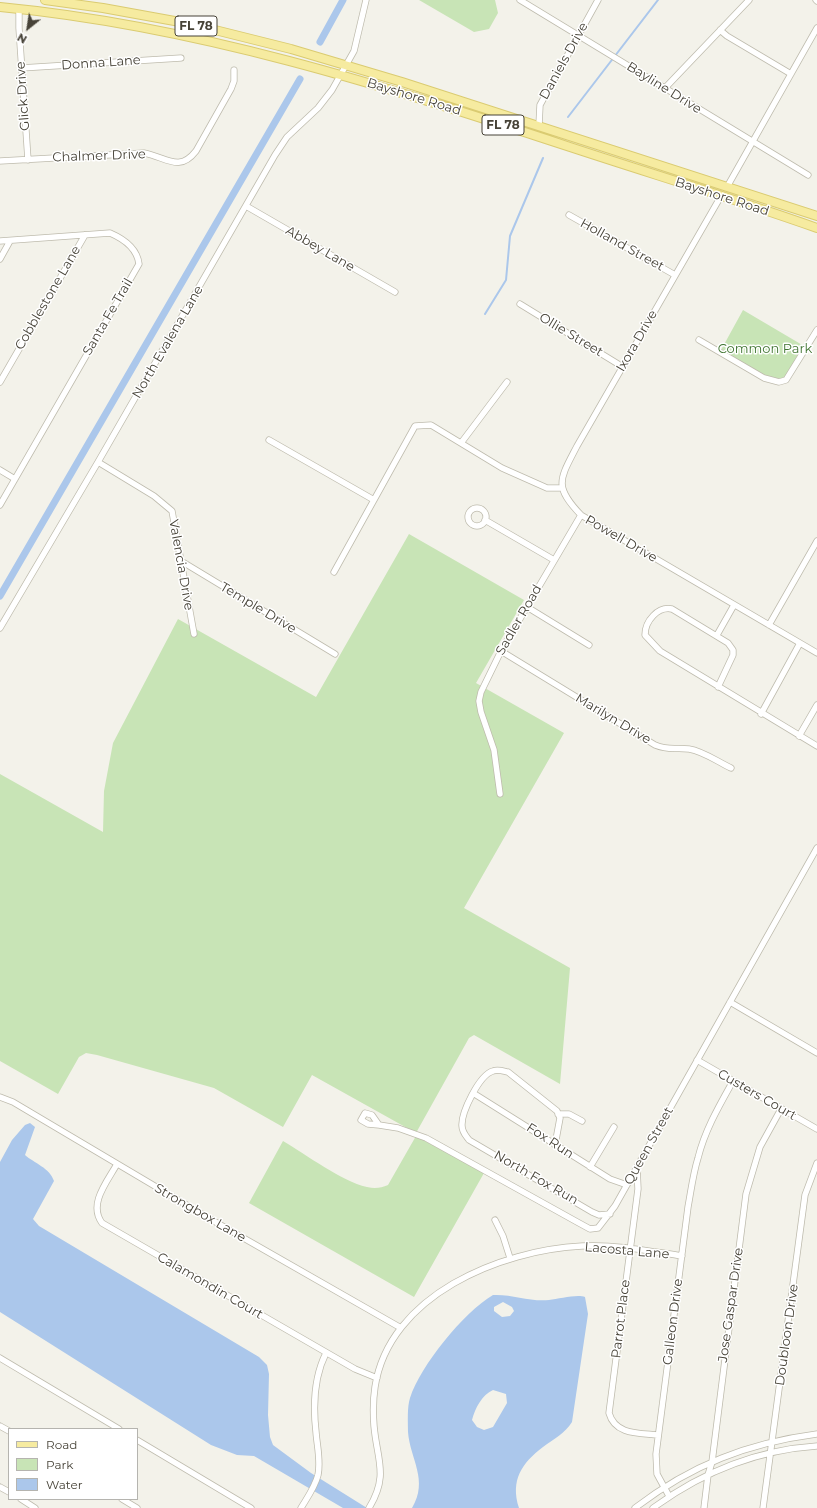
<!DOCTYPE html>
<style>
body{margin:0}
#map{position:relative;width:817px;height:1508px;overflow:hidden;background:#f3f2ea;font-family:Montserrat,sans-serif}
canvas{display:block}
.legend{position:absolute;left:8px;top:1428px;width:130px;height:72px;box-sizing:border-box;background:#fff;border:1px solid #b5b4af;margin:0;padding:5px 7px;list-style:none;font-size:12px;color:#474338}
.legend li{display:flex;align-items:center;gap:8px;height:20px}
.legend b{width:20px;border:1px solid #b5b4af}
.north{position:absolute;left:8px;top:8px;width:40px;height:40px;-webkit-text-stroke:3px #fff;paint-order:stroke;rotate:210deg;font-size:11px;font-weight:700;line-height:16px;text-align:center;color:#474338}
.north::after{content:'';display:block;margin:auto;width:14px;height:18px;background:#474338;clip-path:polygon(50% 0,100% 100%,50% 72%,0 100%)}
</style>
<div id="map">
<canvas width="817" height="1508"></canvas>
<ul class="legend">
<li><b style="height:5px;background:#f6eba0"></b>Road</li>
<li><b style="height:11px;background:#c8e4b6"></b>Park</li>
<li><b style="height:11px;background:#abc7eb"></b>Water</li>
</ul>
<div class="north">N</div>
</div>
<script>
const ctx = document.querySelector('canvas').getContext('2d');
ctx.lineJoin = 'round';
function fillPath(path, color) { ctx.fillStyle = color; ctx.fill(path, 'evenodd'); }
function strokePath(path, color, width, dash) { ctx.strokeStyle = color; ctx.lineWidth = width; ctx.lineCap = dash ? 'butt' : 'round'; ctx.setLineDash(dash || []); ctx.stroke(path); }
function drawText(font, color, halo, rows, align = 'center') {
  ctx.font = font + ' Montserrat,sans-serif'; ctx.lineWidth = 3; ctx.setLineDash([]); ctx.textBaseline = 'middle'; ctx.strokeStyle = halo; ctx.fillStyle = color; for (const [text, x, y, turn = 0] of rows) {
    ctx.save(); ctx.translate(x, y); ctx.rotate((+turn || 0) * Math.PI / 180); ctx.textAlign = isNaN(turn) ? turn : align; if (halo) ctx.strokeText(text, 0, 0); ctx.fillText(text, 0, 0); ctx.restore();
  }
}
fillPath(new Path2D(`
 M 419,0 L 495,0 L 498,13 L 489,29 L 474,32 Z
 M 743,310 L 804,346 C 799,355 793,369 786,376 C 774,387 733,357 721,350 Z
 M 409,534 L 524,600 L 476,683 L 564,733 L 464,908 L 570,968 L 560,1084 L 474,1035 L 469,1038 L 416,1133 L 312,1075 L 283,1127 L 214,1088 L 97,1055 L 86,1053 L 79,1057 L 58,1094 L 0,1061 L 0,774 L 103,832 L 104,791 L 113,743 L 178,619 L 316,697 Z
 M 416,1136 L 484,1173 L 414,1297 L 249,1203 L 283,1141 C 307,1155 341,1181 367,1187 C 375,1189 381,1188 388,1185 Z`), '#c8e4b6');
fillPath(new Path2D(`
 M 30,1123 L 35,1127 L 25,1155 C 34,1163 50,1168 54,1181 L 33,1219 L 39,1226 L 259,1357 L 267,1365 L 269,1374 L 268,1415 L 270,1437 L 273,1445 L 311,1473 L 367,1508 L 343,1508 L 254,1456 L 237,1455 L 211,1445 L 0,1312 L 0,1162 L 12,1140 L 25,1125 Z
 M 493,1295 C 512,1294 530,1302 549,1300 C 559,1299 577,1294 585,1297 L 588,1314 L 572,1422 C 565,1433 554,1439 543,1447 C 522,1463 510,1480 519,1508 L 412,1508 C 429,1480 410,1459 408,1432 C 408,1422 407,1407 410,1398 C 421,1365 463,1313 493,1295 ZM 503,1302 L 512,1307 L 514,1311 L 510,1316 L 502,1317 L 494,1311 L 494,1307 ZM 493,1390 L 506,1394 L 507,1403 L 493,1427 L 484,1430 L 477,1427 L 472,1420 C 475,1408 482,1395 493,1390 Z`), '#abc7eb');
strokePath(new Path2D(`
 M 568,117 L 658,0
 M 485,314 L 506,280 L 510,236 L 543,158`), '#abc7eb', 2);
strokePath(new Path2D(`
 M 320,42 L 343,0
 M 0,596 L 300,79`), '#abc7eb', 7);
const street = new Path2D(`
 M 520,0 L 808,175
 M 816,0 L 817,1
 M 19,9 L 19,28 L 28,160
 M 720,30 L 727,36 L 791,74
 M 21,68 L 181,58
 M 665,88 L 749,0
 M 539,125 L 540,105 L 598,0
 M 0,161 L 144,153 C 166,157 179,173 196,151 L 231,89 L 234,81 L 234,70
 M 727,187 L 817,28
 M 721,196 L 577,446 C 560,479 553,486 581,515 L 817,653
 M 246,206 L 395,292
 M 569,215 L 675,275
 M 0,241 L 110,233 C 124,239 137,248 139,264 L 0,505
 M 0,259 L 10,241
 M 520,304 L 623,367
 M 699,340 L 764,378 L 779,382 L 786,380 L 817,330
 M 0,382 L 85,235
 M 269,440 L 374,500
 M 461,443 L 507,382
 M 98,462 L 154,496 L 172,511 L 194,634
 M 0,470 L 15,479
 M468 517a9 9 0 1 1 18 0a9 9 0 1 1-18 0Z
 M 485,520 L 554,560
 M 181,561 L 335,654
 M 334,572 L 415,426 L 431,425 L 502,468 L 547,488 L 562,488
 M 527,607 L 589,645
 M 769,625 L 817,541
 M 0,628 L 98,462 L 275,155 L 287,137 L 318,108 L 332,90 L 354,51 L 366,0
 M 717,635 L 734,605
 M 501,651 L 655,745 C 670,751 675,747 689,749 C 703,751 718,762 731,768
 M 718,687 L 733,655 L 733,650 L 728,643 L 672,609 C 658,606 645,621 645,635 L 660,651 L 817,746
 M 761,714 L 800,643
 M 799,736 L 817,705
 M 500,794 L 494,750 L 481,712 L 479,701 L 481,692 L 501,651 L 581,515
 M 730,1002 L 817,1053
 M 697,1060 L 817,1129
 M 473,1093 L 610,1179 L 627,1185
 M 0,1097 L 13,1102 L 212,1220 L 401,1328
 M 365,1113 L 372,1115 L 379,1125 L 368,1124 L 361,1120 Z
 M 558,1114 L 569,1114 L 582,1121
 M 379,1125 L 398,1128 L 426,1138 L 579,1223 L 590,1229 L 598,1228 L 615,1206 L 817,848
 M 555,1145 L 560,1118 L 557,1111 L 508,1072 C 503,1071 498,1069 493,1071 C 479,1075 461,1113 462,1126 C 462,1132 466,1136 469,1140 L 592,1212 L 599,1215 L 610,1214
 M 117,1164 C 107,1182 88,1204 102,1223 L 355,1369 L 377,1378
 M 590,1167 L 614,1127
 M 637,1168 L 638,1189 L 609,1413 C 615,1435 639,1433 658,1435
 M 495,1220 L 503,1236 L 510,1258
 M 0,1358 L 119,1429
 M 0,1426 L 9,1431
 M 137,1440 L 251,1508
 M 0,1487 L 9,1492
 M 669,1496 L 657,1474 L 656,1454 L 688,1207 C 691,1191 693,1174 698,1158 C 705,1130 719,1106 733,1081
 M 21,1499 L 35,1508
 M 122,1499 L 137,1508
 M 301,1508 C 307,1498 315,1487 318,1475 C 321,1461 317,1446 316,1432 C 313,1406 314,1377 326,1353
 M 369,1508 C 389,1475 377,1460 374,1426 C 373,1413 373,1400 375,1387 C 389,1295 501,1250 582,1246 C 615,1244 649,1251 682,1256
 M 635,1508 C 691,1465 748,1443 817,1434
 M 653,1508 C 701,1473 757,1450 817,1446
 M 704,1508 L 708,1475 L 712,1462 L 746,1194 L 760,1147 L 781,1109
 M 763,1508 L 805,1195 L 817,1163`);
const primary = new Path2D(`
 M 45,0 L 103,8 L 191,24 L 291,49 L 402,82 L 817,216
 M 0,7 C 198,26 382,85 570,147 C 652,174 735,199 817,228`);
strokePath(street, '#bebbad', 7);
strokePath(primary, '#dacb71', 10);
strokePath(street, '#fff', 5.5);
strokePath(primary, '#f6eba0', 8);
for (const [x, y, w] of [
 [196,26,42],
 [503,125,42]
]) { const box = new Path2D(); box.roundRect(x - w / 2, y - 10, w, 20, 3); ctx.fillStyle = '#fff'; ctx.fill(box); strokePath(box, '#474338', 1); }
drawText('bold 12px', '#474338', null, [
 ["FL 78",196,26],
 ["FL 78",503,125]
]);
drawText('13px', '#474338', '#fff', [
 ["Daniels Drive",564,61,-61],
 ["Donna Lane",101,63,-4],
 ["Bayline Drive",664,88,32],
 ["Glick Drive",23,96,-94],
 ["Bayshore Road",414,97,17],
 ["Chalmer Drive",99,156,-2],
 ["Bayshore Road",722,197,18],
 ["Holland Street",622,245,29],
 ["Abbey Lane",320,249,30],
 ["Cobblestone Lane",48,298,-60],
 ["Santa Fe Trail",108,317,-60],
 ["Ollie Street",571,335,31],
 ["Ixora Drive",637,341,-60],
 ["North Evalena Lane",168,342,-60],
 ["Powell Drive",621,539,30],
 ["Valencia Drive",181,565,80],
 ["Temple Drive",258,608,31],
 ["Sadler Road",519,620,-60],
 ["Marilyn Drive",613,719,31],
 ["Custers Court",757,1095,30],
 ["Fox Run",550,1141,33],
 ["Queen Street",649,1146,-61],
 ["North Fox Run",536,1178,30],
 ["Strongbox Lane",200,1213,30],
 ["Lacosta Lane",627,1251,5],
 ["Calamondin Court",210,1286,30],
 ["Jose Gaspar Drive",731,1305,-82],
 ["Parrot Place",621,1319,-83],
 ["Galleon Drive",673,1322,-83],
 ["Doubloon Drive",787,1335,-82]
]);
drawText('13px', '#3f7430', '#fff', [
 ["Common Park",765,349]
]);
</script>
